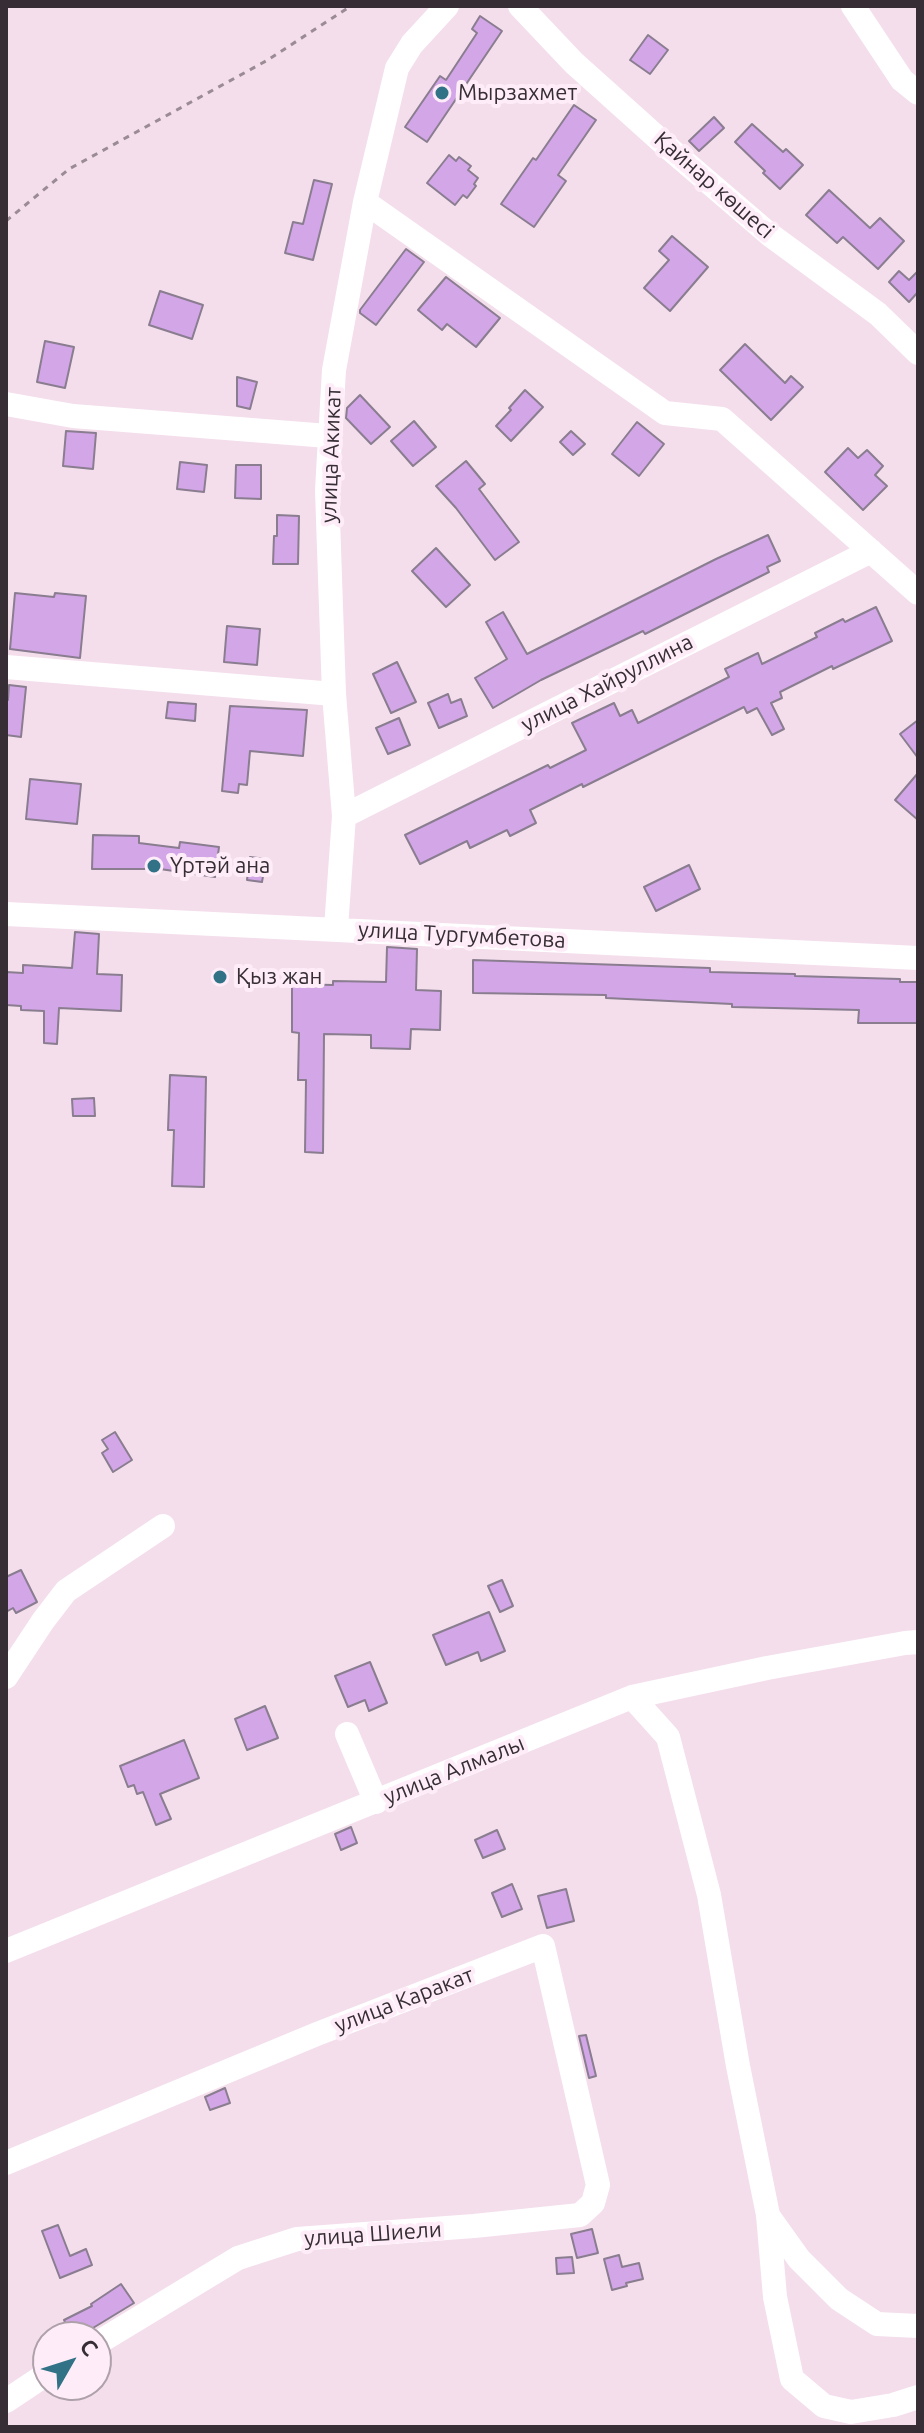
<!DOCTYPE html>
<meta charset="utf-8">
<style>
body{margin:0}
#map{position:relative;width:924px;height:2433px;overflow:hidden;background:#f4deec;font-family:Ubuntu,sans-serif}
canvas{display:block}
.frame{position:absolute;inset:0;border:8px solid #362e34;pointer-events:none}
.north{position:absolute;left:32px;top:2321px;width:80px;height:80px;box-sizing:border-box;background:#feedf8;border:2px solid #aea1aa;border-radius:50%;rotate:51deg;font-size:22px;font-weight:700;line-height:32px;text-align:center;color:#362e34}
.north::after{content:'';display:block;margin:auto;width:28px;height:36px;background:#327286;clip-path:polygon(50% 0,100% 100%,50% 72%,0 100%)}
</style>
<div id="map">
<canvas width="924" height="2433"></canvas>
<div class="frame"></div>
<div class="north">С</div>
</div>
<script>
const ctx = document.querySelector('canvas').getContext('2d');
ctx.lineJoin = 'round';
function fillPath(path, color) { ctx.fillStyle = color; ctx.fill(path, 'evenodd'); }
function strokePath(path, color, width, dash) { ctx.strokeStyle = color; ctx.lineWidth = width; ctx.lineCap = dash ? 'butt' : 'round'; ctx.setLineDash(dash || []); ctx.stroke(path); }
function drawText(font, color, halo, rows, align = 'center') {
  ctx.font = font + ' Ubuntu,sans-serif'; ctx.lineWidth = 8; ctx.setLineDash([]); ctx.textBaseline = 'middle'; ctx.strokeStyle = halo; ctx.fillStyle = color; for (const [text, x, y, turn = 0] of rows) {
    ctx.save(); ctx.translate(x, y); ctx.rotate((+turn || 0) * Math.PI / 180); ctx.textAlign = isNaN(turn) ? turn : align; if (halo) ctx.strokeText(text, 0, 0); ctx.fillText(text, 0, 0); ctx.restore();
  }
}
const building = new Path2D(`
 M 480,16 L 502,31 L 427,142 L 405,127 L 440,76 L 446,80 L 477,33 L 472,29 Z
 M 648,35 L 668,50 L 650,74 L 630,60 Z
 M 574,105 L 596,120 L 558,175 L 566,181 L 534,227 L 501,204 L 533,158 L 536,160 Z
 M 714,117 L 724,128 L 699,151 L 689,141 Z
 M 752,124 L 783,152 L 786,149 L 803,165 L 780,189 L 763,173 L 765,171 L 735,142 Z
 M 449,155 L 456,161 L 459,157 L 471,166 L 468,170 L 478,178 L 474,184 L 476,186 L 467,198 L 463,195 L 455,205 L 427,183 Z
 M 314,180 L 332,184 L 313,260 L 285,253 L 293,222 L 303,224 Z
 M 829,190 L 870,228 L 880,218 L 904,241 L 878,269 L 843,237 L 837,243 L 806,215 Z
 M 672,236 L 708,267 L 670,311 L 644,288 L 669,260 L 659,251 Z
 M 406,249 L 424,262 L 376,325 L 360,313 L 360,310 Z
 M 899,271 L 909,280 L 918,271 L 918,292 L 909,302 L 889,282 Z
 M 446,277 L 500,318 L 476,347 L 447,324 L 442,330 L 418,310 Z
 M 160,291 L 203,305 L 192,339 L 149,325 Z
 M 45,341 L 74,347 L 65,388 L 37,382 Z
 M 745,344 L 785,383 L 791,376 L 803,387 L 771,420 L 720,370 Z
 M 237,377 L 257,382 L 250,409 L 237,406 Z
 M 525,390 L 543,407 L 511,441 L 496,426 L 511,410 L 509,408 Z
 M 360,395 L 390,427 L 371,444 L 346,418 L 347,408 Z
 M 414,421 L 436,447 L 413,466 L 391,441 Z
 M 637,422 L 664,444 L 639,476 L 612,454 Z
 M 66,431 L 96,433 L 93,469 L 63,466 Z
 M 571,431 L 585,444 L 573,455 L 560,442 Z
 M 848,448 L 858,458 L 867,450 L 883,466 L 875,475 L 887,486 L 863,510 L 825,472 Z
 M 466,461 L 485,484 L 479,489 L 519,542 L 495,560 L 456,508 L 436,486 Z
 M 180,462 L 207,465 L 204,492 L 177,489 Z
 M 236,465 L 261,465 L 261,499 L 235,498 Z
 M 277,515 L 299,516 L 298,564 L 273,564 L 274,536 L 277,536 Z
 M 768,535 L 780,561 L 767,567 L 769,572 L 645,634 L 643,631 L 541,680 L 493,708 L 475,678 L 507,659 L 486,622 L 503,612 L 527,654 L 716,559 Z
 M 436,548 L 470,585 L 446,607 L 412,571 Z
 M 15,593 L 54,597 L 55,593 L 86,596 L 80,658 L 10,649 Z
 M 876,607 L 892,641 L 833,669 L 832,666 L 780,692 L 782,698 L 771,703 L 784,729 L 772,735 L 757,708 L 747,713 L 744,707 L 583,787 L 582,784 L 530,810 L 536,823 L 510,836 L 507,830 L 470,848 L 467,841 L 420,864 L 405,835 L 548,765 L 550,768 L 586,750 L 572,723 L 614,703 L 620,716 L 632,710 L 638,723 L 729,677 L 725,669 L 758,653 L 762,664 L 817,637 L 815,633 L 843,619 L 845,622 Z
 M 227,626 L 260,629 L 257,665 L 224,662 Z
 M 397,662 L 416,702 L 391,713 L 373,674 Z
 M 9,685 L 26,687 L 21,737 L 6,735 L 6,700 L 8,700 Z
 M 448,694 L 451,703 L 461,699 L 467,716 L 439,728 L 428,703 Z
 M 168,702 L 196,704 L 195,721 L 166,718 Z
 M 230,706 L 307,710 L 303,756 L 250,751 L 247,785 L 239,784 L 238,793 L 222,791 Z
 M 399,718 L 410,745 L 388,754 L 376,728 Z
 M 918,720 L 918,758 L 900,734 Z
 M 918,773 L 918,820 L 895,800 Z
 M 30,779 L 81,784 L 77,824 L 26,819 Z
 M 93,835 L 139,836 L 139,843 L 179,848 L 180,842 L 219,847 L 215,877 L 160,869 L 92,869 Z
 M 250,857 L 266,859 L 262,882 L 247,880 Z
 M 689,865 L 700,889 L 656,911 L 644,887 Z
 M 75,932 L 99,934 L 97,974 L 122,975 L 121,1011 L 59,1008 L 57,1044 L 44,1043 L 44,1011 L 21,1010 L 21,1006 L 6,1005 L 6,972 L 23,973 L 23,965 L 72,968 Z
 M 387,947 L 417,949 L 416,990 L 441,991 L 440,1030 L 411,1029 L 410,1049 L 371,1048 L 371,1035 L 324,1034 L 323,1153 L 305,1152 L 306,1080 L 298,1080 L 299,1033 L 292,1032 L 292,984 L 333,985 L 333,981 L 386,982 Z
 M 473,960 L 710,968 L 710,972 L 795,974 L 795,976 L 900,979 L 900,982 L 918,982 L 918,1023 L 858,1023 L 859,1010 L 732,1007 L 732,1004 L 606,998 L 606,995 L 473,993 Z
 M 170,1075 L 206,1077 L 204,1187 L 172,1186 L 174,1130 L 168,1130 Z
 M 94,1098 L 95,1116 L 73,1116 L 72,1099 Z
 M 115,1432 L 132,1460 L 113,1472 L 102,1453 L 108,1449 L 102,1440 Z
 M 21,1570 L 37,1602 L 16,1613 L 13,1608 L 6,1612 L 6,1577 Z
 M 502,1580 L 513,1606 L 500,1612 L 488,1586 Z
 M 489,1612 L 505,1651 L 481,1661 L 478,1652 L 446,1665 L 433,1635 Z
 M 370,1662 L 387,1703 L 369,1711 L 365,1700 L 348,1707 L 335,1676 Z
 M 265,1706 L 278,1738 L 247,1750 L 235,1719 Z
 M 184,1740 L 199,1778 L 160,1794 L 171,1819 L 156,1825 L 143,1792 L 137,1794 L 134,1785 L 128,1787 L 120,1766 Z
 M 351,1827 L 357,1843 L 341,1850 L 335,1834 Z
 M 497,1830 L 505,1849 L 483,1858 L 475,1840 Z
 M 512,1884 L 522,1909 L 502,1917 L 492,1893 Z
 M 566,1889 L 574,1921 L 547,1928 L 538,1896 Z
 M 586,2035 L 596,2076 L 589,2078 L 579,2036 Z
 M 225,2088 L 230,2103 L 210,2110 L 205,2097 Z
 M 58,2225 L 70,2256 L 86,2249 L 92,2265 L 60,2278 L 42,2231 Z
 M 592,2229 L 598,2253 L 577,2258 L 571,2234 Z
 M 619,2255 L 622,2267 L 639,2263 L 643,2279 L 626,2283 L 627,2286 L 612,2290 L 604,2259 Z
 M 572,2257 L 574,2273 L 557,2274 L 556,2258 Z
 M 121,2284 L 134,2303 L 88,2331 L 83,2337 L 73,2337 L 64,2320 L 92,2306 L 91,2304 Z`);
fillPath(building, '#d3a6e8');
strokePath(building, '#897d8f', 2);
strokePath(new Path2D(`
 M 6,221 L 69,169 L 266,61 L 351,6`), '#9a8b95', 3, [6, 6]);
strokePath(new Path2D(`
 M 520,6 L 574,63 L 671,150 L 769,234 L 878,314 L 918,353
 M 853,6 L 902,80 L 918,93
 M 365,202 L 665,413 L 722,419 L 918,593
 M 6,404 L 73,416 L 328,436
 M 6,667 L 334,694
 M 344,816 L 871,551
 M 6,914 L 918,958
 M 336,928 L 344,816 L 334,694 L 327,490 L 334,370 L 365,202 L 397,68 L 412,44 L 447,6
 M 6,1677 L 43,1621 L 66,1591 L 163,1526
 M 632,1697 L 668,1737 L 709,1895 L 738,2066 L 768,2215 L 775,2297 L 792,2379 L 824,2406 L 851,2412 L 893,2405 L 918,2397
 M 347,1734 L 376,1802
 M 6,1951 L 632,1697 L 767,1668 L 905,1643 L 918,1642
 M 6,2163 L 317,2034 L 543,1946 L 598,2185 L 593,2203 L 580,2215 L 474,2226 L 297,2239 L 238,2258 L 96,2344
 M 769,2217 L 799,2259 L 839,2299 L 877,2324 L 918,2326
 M 6,2401 L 48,2373`), '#fff', 24);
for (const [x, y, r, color] of [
 [442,93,8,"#327286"],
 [154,866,8,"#327286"],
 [220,977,8,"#327286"]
]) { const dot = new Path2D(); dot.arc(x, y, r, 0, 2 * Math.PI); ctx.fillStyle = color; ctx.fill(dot); strokePath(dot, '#feedf8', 3); }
drawText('22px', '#362e34', '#feedf8', [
 ["Мырзахмет",458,93],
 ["Үртәй ана",170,866],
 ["Қыз жан",236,977]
], 'left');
drawText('22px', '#362e34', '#feedf8', [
 ["Қайнар көшесі",714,185,41],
 ["улица Акикат",331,455,-88],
 ["улица Хайруллина",607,683,-27],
 ["улица Тургумбетова",462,935,3],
 ["улица Алмалы",454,1770,-22],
 ["улица Каракат",404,2000,-21],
 ["улица Шиели",373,2234,-4]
]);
</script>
